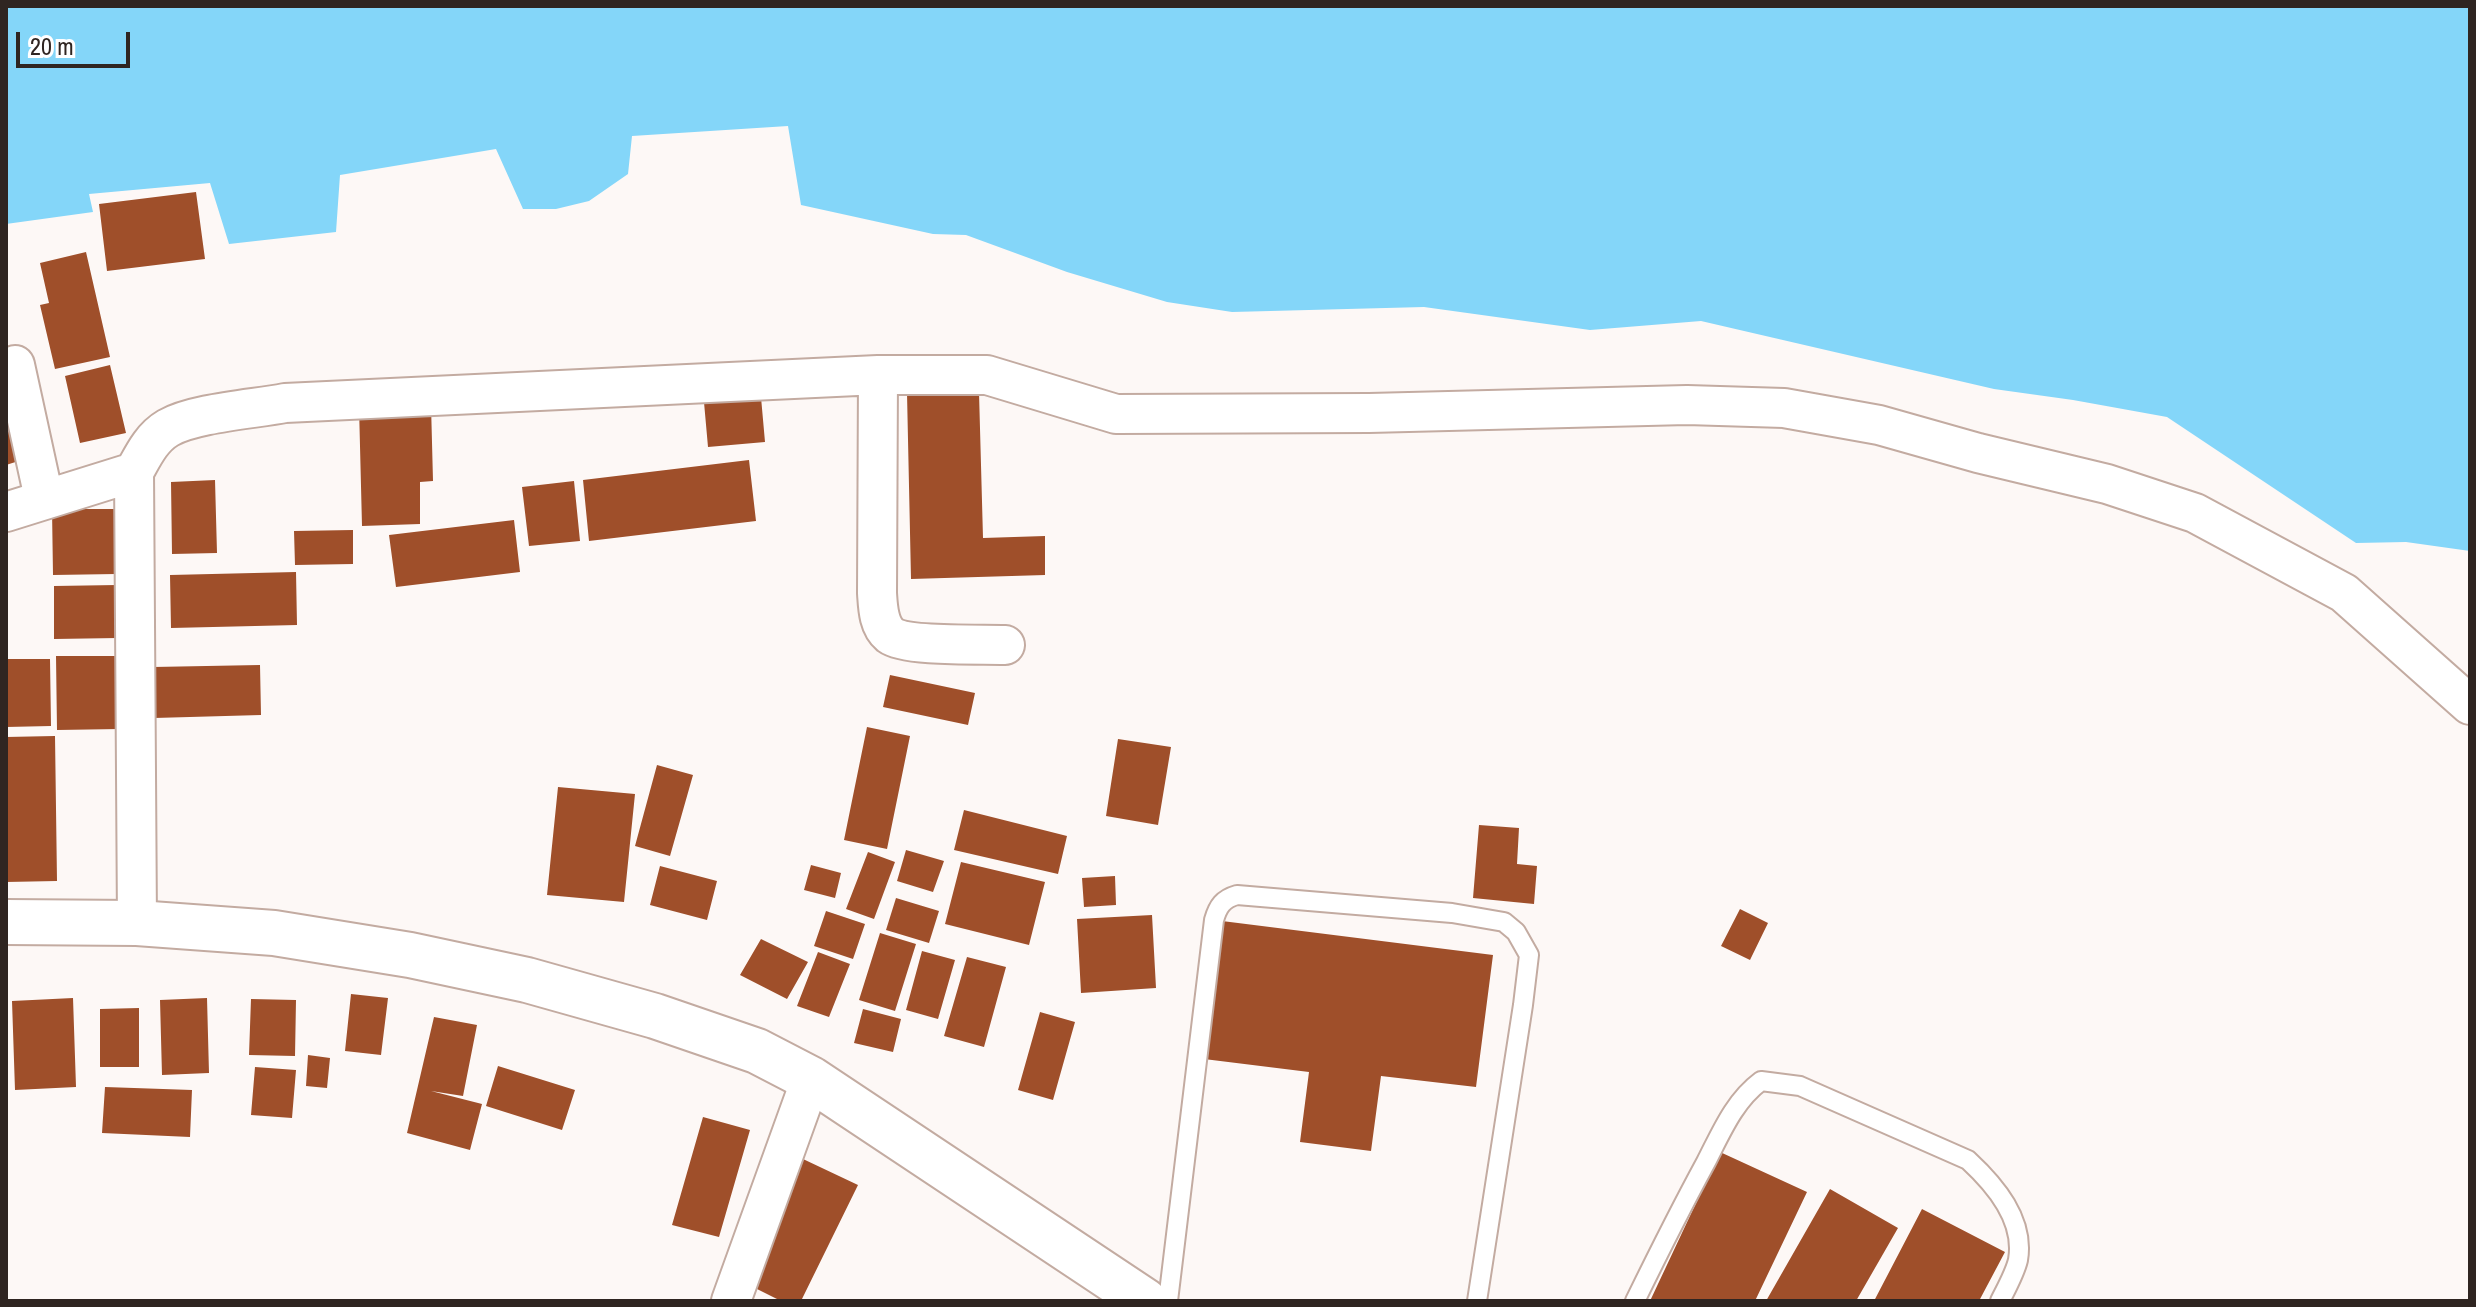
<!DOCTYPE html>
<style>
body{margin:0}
#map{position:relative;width:2476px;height:1307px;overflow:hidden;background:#fdf8f6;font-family:"Archivo Narrow",sans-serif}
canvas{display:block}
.frame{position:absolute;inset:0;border:8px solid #2f2521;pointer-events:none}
.scale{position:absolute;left:16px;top:32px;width:114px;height:36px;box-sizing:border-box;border:4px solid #2f2521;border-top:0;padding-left:10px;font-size:24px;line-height:28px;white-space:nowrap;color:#2f2521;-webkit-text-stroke:6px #fff;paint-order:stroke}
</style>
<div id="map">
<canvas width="2476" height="1307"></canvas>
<div class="frame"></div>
<div class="scale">20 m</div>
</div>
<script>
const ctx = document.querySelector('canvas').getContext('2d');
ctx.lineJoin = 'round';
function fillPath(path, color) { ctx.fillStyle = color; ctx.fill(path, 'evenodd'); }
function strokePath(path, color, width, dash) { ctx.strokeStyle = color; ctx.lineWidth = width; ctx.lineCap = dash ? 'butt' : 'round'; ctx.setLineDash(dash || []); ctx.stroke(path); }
fillPath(new Path2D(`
 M 6,6 L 2470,6 L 2470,551 L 2406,542 L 2356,543 L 2167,417 L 2073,400 L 1994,389 L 1701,321 L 1590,330 L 1424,307 L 1232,312 L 1167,302 L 1067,272 L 966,235 L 933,234 L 801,205 L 788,126 L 632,136 L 628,174 L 589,201 L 556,209 L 523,209 L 496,149 L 340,175 L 336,232 L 229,244 L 210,183 L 89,194 L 93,212 L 6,224 Z`), '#84d6f9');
fillPath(new Path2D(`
 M 196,192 L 205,259 L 107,271 L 99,204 Z
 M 86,252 L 110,357 L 55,369 L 40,305 L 49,303 L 40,263 Z
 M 110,365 L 126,433 L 80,443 L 65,376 Z
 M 760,386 L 765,442 L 708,447 L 703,391 Z
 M 979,392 L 983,538 L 1045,536 L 1045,575 L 911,579 L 907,393 Z
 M 6,397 L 25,459 L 6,465 Z
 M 431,404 L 433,481 L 420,482 L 420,524 L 362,526 L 359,406 Z
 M 749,460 L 756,521 L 589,541 L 583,480 Z
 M 215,480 L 217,553 L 172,554 L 171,482 Z
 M 574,481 L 580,541 L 529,546 L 522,487 Z
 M 52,509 L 116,509 L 116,574 L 53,575 Z
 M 514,520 L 520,572 L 396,587 L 389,535 Z
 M 353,530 L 353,564 L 295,565 L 294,531 Z
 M 296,572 L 297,625 L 171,628 L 170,575 Z
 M 117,585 L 118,638 L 54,639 L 54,586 Z
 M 56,656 L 120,656 L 120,729 L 57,730 Z
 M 6,659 L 50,659 L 51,726 L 6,727 Z
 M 260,665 L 261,715 L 154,718 L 153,667 Z
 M 890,675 L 975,693 L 968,725 L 883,707 Z
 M 867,727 L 910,736 L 887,849 L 844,840 Z
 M 55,736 L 57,881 L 6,882 L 6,737 Z
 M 1118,739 L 1171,747 L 1158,825 L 1106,816 Z
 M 657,765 L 693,775 L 670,856 L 635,846 Z
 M 558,787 L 635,794 L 624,902 L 547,895 Z
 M 964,810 L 1067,836 L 1058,874 L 954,850 Z
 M 1479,825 L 1519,828 L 1517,864 L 1537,866 L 1534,904 L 1473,898 Z
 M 906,850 L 944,861 L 933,892 L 897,881 Z
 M 868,852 L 895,862 L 874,919 L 846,909 Z
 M 961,862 L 1045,882 L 1029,945 L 945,924 Z
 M 811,865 L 841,873 L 835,898 L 804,890 Z
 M 660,866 L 717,881 L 707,920 L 650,905 Z
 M 1115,876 L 1116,905 L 1084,907 L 1082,878 Z
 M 896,898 L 939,911 L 929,943 L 886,930 Z
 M 1740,909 L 1768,923 L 1750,960 L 1721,946 Z
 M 826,911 L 865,924 L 853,959 L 814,946 Z
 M 1152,915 L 1156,988 L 1081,993 L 1077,919 Z
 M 1222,921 L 1493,955 L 1476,1087 L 1381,1076 L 1371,1151 L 1300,1142 L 1309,1072 L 1204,1059 Z
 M 880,933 L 916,944 L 895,1011 L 859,1000 Z
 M 761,939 L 808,962 L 787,999 L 740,975 Z
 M 922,951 L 955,960 L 938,1019 L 906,1010 Z
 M 818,952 L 850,964 L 829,1017 L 797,1006 Z
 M 967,957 L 1006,967 L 984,1047 L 944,1036 Z
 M 351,994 L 388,998 L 381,1055 L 345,1051 Z
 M 73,998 L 76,1087 L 15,1090 L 12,1001 Z
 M 207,998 L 209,1073 L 162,1075 L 160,1000 Z
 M 251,999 L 296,1000 L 295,1056 L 249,1055 Z
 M 139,1008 L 139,1067 L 100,1067 L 100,1009 Z
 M 863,1009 L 901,1019 L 893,1052 L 854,1043 Z
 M 1040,1012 L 1075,1022 L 1053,1100 L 1018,1090 Z
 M 434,1017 L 477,1025 L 463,1096 L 431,1091 L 482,1104 L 470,1150 L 407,1133 Z
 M 308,1055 L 330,1058 L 327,1088 L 306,1086 Z
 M 498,1066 L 575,1090 L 562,1130 L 486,1106 Z
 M 255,1067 L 296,1070 L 292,1118 L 251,1115 Z
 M 105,1087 L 192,1090 L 190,1137 L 102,1133 Z
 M 703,1117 L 750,1130 L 719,1237 L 672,1225 Z
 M 1720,1152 L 1807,1192 L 1755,1301 L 1650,1301 Z
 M 803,1159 L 858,1185 L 801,1301 L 781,1301 L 743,1282 Z
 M 1830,1189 L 1898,1228 L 1856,1301 L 1766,1301 Z
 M 1922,1209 L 2005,1252 L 1979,1301 L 1874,1301 Z`), '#9f4f2a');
const service = new Path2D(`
 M 1168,1301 L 1214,920 C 1218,906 1223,899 1237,895 L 1452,913 L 1504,922 L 1516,932 L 1529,955 L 1523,1005 L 1477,1301
 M 1635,1301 C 1658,1254 1681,1208 1706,1162 C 1721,1133 1734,1101 1761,1081 L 1800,1086 L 1968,1160 C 1995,1185 2025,1220 2018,1260 C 2015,1273 2006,1289 2000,1301`);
const minor = new Path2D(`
 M 15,365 L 44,498
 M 878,375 L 877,593 C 878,607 878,625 890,635 C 906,647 982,644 1005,645
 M 6,512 L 134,472
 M 137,923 L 134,472 C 143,456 151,438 168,428 C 194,413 254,409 285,403 L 878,375 L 987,375 L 1116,414 L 1369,413 L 1687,405 L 1784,408 L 1879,425 L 1978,453 L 2107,484 L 2195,513 L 2344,593 L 2470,705
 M 731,1301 L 811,1079`);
const tertiary = new Path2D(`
 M 6,922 L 137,923 L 274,933 L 410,955 L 527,980 L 655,1016 L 757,1051 L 811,1079 L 1145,1301`);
strokePath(service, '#c3aba1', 22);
strokePath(minor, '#c3aba1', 42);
strokePath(tertiary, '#c3aba1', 48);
strokePath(service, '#fff', 18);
strokePath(minor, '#fff', 38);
strokePath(tertiary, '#fff', 44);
</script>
